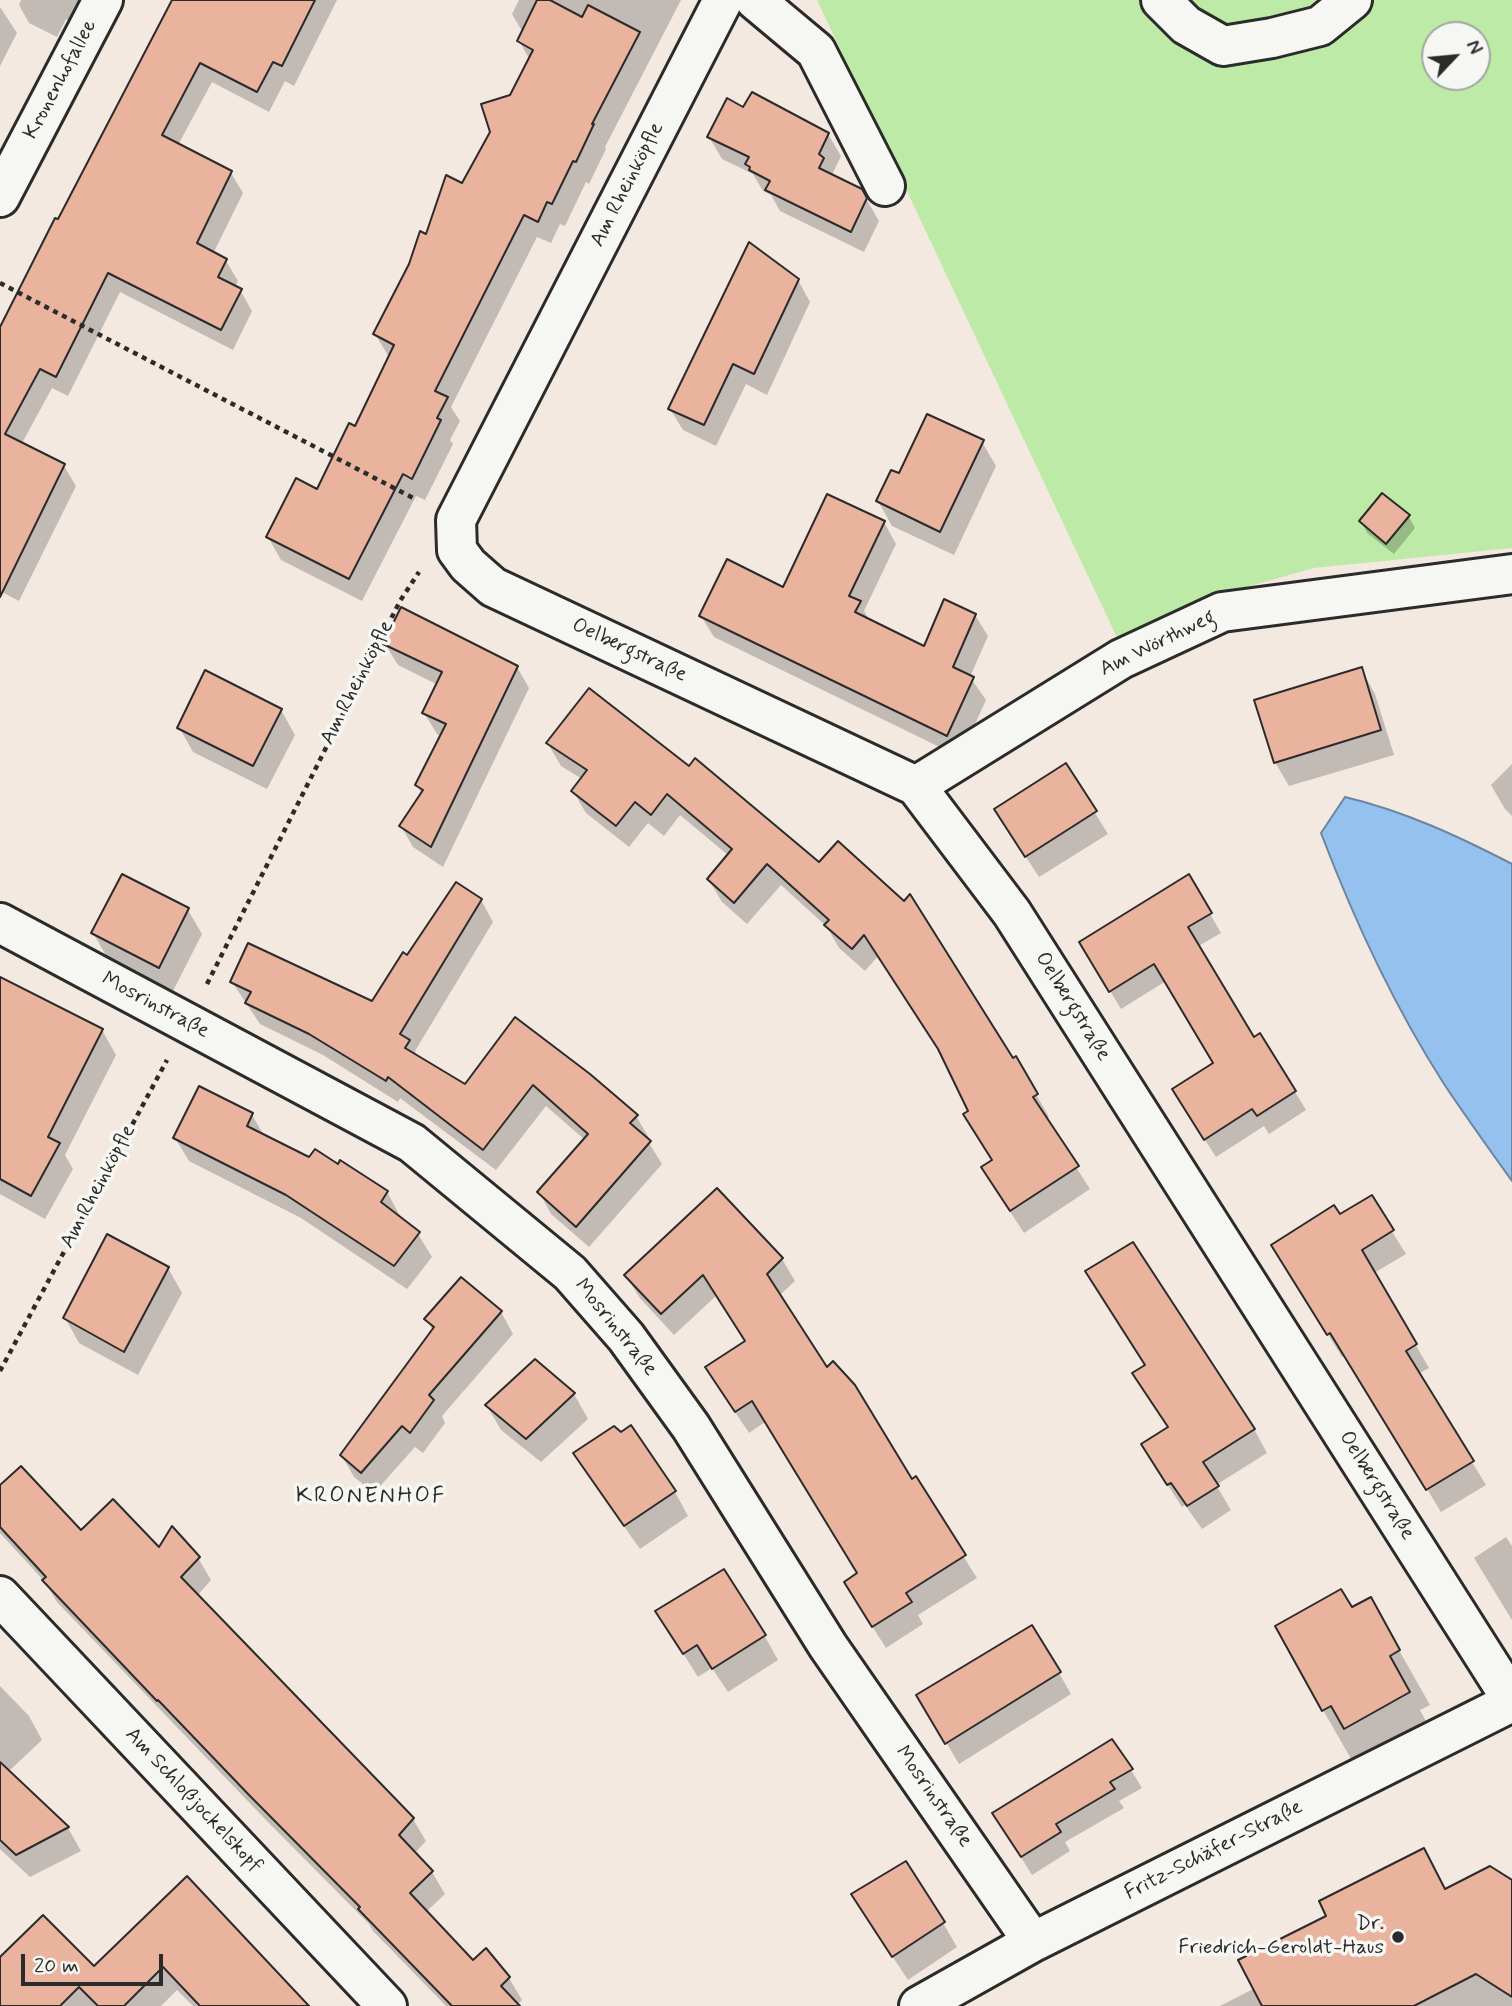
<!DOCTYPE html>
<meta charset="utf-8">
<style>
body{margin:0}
#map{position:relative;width:1512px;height:2006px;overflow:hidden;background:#f3e9e1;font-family:Mynerve,sans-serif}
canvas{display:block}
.north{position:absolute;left:1421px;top:21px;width:70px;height:70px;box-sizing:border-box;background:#f6f6f2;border:2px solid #a5a5a2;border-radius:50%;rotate:64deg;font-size:19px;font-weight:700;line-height:28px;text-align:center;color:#2b2b2b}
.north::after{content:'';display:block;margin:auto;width:24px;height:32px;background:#2b2b2b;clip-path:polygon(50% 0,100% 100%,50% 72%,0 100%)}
.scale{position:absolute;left:21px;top:1954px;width:142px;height:32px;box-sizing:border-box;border:4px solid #2b2b2b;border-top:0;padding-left:9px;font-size:21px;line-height:24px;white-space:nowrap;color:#2b2b2b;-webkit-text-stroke:5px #f6f6f2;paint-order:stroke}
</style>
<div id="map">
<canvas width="1512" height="2006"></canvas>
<div class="north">N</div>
<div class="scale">20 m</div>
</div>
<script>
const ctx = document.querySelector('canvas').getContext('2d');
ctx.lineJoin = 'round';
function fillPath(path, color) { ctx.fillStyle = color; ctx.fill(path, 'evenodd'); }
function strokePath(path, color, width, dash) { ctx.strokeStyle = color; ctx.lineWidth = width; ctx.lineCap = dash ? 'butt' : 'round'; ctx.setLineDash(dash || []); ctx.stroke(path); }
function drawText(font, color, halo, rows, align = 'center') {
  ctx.font = font + ' Mynerve,sans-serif'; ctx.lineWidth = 7; ctx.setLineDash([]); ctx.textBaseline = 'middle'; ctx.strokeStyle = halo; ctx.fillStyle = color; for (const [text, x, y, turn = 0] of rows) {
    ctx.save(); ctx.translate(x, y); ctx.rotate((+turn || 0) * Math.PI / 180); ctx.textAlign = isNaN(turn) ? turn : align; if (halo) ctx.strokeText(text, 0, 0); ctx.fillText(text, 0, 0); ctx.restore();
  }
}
fillPath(new Path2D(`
 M 817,0 L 1512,0 L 1512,548 L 1314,568 L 1243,588 L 1120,644 ZM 1435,35 L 1477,35 L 1477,77 L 1435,77 Z`), '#beeaa7');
const water = new Path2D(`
 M 1345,797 C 1404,811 1458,836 1512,864 L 1512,1181 C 1489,1149 1466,1117 1444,1084 C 1394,1006 1354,920 1321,833 Z`);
fillPath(water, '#95c1ee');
strokePath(water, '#6b85a0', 2);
fillPath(new Path2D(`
 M 21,0 L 85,0 L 74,23 L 66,19 L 57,37 L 29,23 L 19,5 Z
 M 176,0 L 337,0 L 294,86 L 285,81 L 269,112 L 212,82 L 178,145 L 231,173 L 243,193 L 213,254 L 226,261 L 238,281 L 235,287 L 240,290 L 252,311 L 233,350 L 120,292 L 68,396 L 52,388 L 21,445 L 64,466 L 76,486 L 19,601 L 0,591 L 0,331 Z
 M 519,0 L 681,0 L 605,147 L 606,149 L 589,184 L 586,182 L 565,226 L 560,224 L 551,243 L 537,237 L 451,407 L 460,421 L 450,440 L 453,444 L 425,500 L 416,496 L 362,601 L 281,560 L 268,537 L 318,491 L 355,428 L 389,357 L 375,334 L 427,236 L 463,186 L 530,60 L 519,41 L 523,33 L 512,14 Z
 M 0,7 L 17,33 L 0,66 Z
 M 744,109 L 828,134 L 841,156 L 832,175 L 861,190 L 879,221 L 864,252 L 780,211 L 771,195 L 763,191 L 753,174 L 722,159 L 709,137 Z
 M 798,280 L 810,302 L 767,395 L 746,384 L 716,446 L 683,430 L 670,409 Z
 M 982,442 L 996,466 L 954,555 L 892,526 L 878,501 L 900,476 Z
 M 1382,495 L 1409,517 L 1415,528 L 1394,554 L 1367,533 L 1361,521 Z
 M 884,522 L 896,544 L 864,611 L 870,621 L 925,648 L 975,615 L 988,636 L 970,677 L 986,700 L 960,757 L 714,637 L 701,616 L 784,590 Z
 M 385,644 L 517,667 L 529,688 L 443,867 L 413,847 L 401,826 L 422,794 L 416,784 L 441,737 L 437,734 L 424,713 L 438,685 L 398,665 Z
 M 1361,669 L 1375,694 L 1394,755 L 1289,786 L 1275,762 Z
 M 589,690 L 1012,1060 L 1015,1058 L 1049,1117 L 1045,1119 L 1090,1189 L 1024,1233 L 996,1190 L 993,1161 L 944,1058 L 878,956 L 865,971 L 839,948 L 827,927 L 781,885 L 747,924 L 722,902 L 709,880 L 729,856 L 680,815 L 664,836 L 648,823 L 629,847 L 586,813 L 573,791 L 582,779 L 561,766 L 548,744 Z
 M 281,710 L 295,735 L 267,789 L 193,752 L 179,727 Z
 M 1512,764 L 1512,816 L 1505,809 L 1491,785 Z
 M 1065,765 L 1108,834 L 1039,877 L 1009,831 Z
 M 1189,877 L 1221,933 L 1197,947 L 1253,1039 L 1295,1092 L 1306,1110 L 1269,1134 L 1264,1126 L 1216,1157 L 1185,1109 L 1215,1064 L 1166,981 L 1121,1009 L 1092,961 Z
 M 481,900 L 493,922 L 415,1051 L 418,1058 L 466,1086 L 589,1076 L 636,1116 L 649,1138 L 647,1140 L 662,1164 L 589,1247 L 551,1214 L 539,1192 L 585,1140 L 546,1106 L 496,1170 L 400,1098 L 398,1102 L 323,1055 L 260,1024 L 232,982 L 373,1003 L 408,957 Z
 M 188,910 L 202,934 L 173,991 L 107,957 L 93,933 Z
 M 0,979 L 102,1030 L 116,1055 L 65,1155 L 73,1169 L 45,1219 L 0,1194 Z
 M 252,1115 L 265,1137 L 387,1192 L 400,1216 L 398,1218 L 418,1234 L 432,1257 L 407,1289 L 301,1218 L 189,1161 L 175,1138 Z
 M 717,1191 L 782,1259 L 795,1281 L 779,1296 L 826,1370 L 911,1482 L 915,1479 L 977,1578 L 918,1615 L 923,1624 L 886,1648 L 858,1604 L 859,1574 L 765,1422 L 749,1433 L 720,1389 L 747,1342 L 717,1295 L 674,1335 L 639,1297 L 626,1275 Z
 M 1371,1198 L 1406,1254 L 1374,1273 L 1429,1368 L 1418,1374 L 1486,1485 L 1441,1512 L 1345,1355 L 1342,1357 L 1287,1268 L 1339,1217 Z
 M 168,1268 L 182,1293 L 138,1375 L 79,1343 L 65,1318 Z
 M 462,1280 L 501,1312 L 513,1334 L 442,1416 L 445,1423 L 423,1453 L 415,1447 L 374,1493 L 354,1477 L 342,1456 L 433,1331 L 427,1319 Z
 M 535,1361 L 574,1394 L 588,1419 L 541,1462 L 501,1430 L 487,1406 Z
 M 1148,1397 L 1254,1429 L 1267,1453 L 1216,1485 L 1231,1510 L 1202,1529 L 1185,1505 L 1182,1507 L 1157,1468 L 1169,1429 Z
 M 575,1453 L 675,1492 L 688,1516 L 640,1549 L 589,1477 Z
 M 0,1488 L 81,1533 L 198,1558 L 211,1580 L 197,1596 L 413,1819 L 426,1841 L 414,1854 L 432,1872 L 445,1894 L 426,1912 L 473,1962 L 486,1950 L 509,1978 L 522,2000 L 516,2006 L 446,2006 L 373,1931 L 369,1924 L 264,1818 L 57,1602 L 45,1582 L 0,1533 Z
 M 1506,1537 L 1512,1546 L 1512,1620 L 1474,1558 Z
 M 1370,1599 L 1430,1705 L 1420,1710 L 1439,1746 L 1354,1764 L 1323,1710 L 1351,1610 Z
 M 764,1635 L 778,1660 L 728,1692 L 712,1668 L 698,1677 L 672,1636 Z
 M 1059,1673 L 1071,1694 L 959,1764 L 919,1696 Z
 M 0,1686 L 29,1716 L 42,1740 L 8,1772 L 68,1828 L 81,1851 L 30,1877 L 0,1849 Z
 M 1131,1770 L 1142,1788 L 1119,1801 L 1124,1808 L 1065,1842 L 1070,1851 L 1032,1875 L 1005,1832 Z
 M 1424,1850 L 1446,1890 L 1512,1882 L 1512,2006 L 1220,2006 L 1255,1988 L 1328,1917 Z
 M 187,1878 L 309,2006 L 193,2006 L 177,1990 L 161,2006 L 0,2006 L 0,1960 L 94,1969 Z
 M 867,1918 L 943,1923 L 957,1947 L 908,1980 Z`), '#0003');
const building = new Path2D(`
 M 172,0 L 315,0 L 282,66 L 273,62 L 257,92 L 200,63 L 162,135 L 232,171 L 197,243 L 227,259 L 218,277 L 242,289 L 221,330 L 108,273 L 56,377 L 40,369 L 5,434 L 65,464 L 0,597 L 0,327 L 55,218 L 58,219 Z
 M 537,0 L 550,0 L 582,17 L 588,5 L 640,32 L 592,124 L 594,124 L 576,162 L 573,161 L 552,204 L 547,202 L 538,222 L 524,215 L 435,391 L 448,397 L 437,418 L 441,420 L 412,479 L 403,474 L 349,579 L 266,537 L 296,478 L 317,489 L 349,423 L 355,426 L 394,345 L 373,334 L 409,264 L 420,231 L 426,234 L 446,175 L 462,183 L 490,132 L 481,104 L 510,95 L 533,50 L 517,41 Z
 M 752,92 L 829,133 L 819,154 L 824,158 L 819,168 L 862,189 L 867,198 L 851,232 L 765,190 L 770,181 L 749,170 L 750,167 L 745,164 L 749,157 L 707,137 L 727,98 L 743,107 Z
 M 749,242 L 799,279 L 754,374 L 733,364 L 704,425 L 668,409 Z
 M 927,414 L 984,440 L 940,532 L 876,501 L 891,470 L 899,473 Z
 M 1382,493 L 1410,515 L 1386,544 L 1359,521 Z
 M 827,494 L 885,521 L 849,596 L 861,601 L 855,612 L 924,646 L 944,599 L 976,614 L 953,667 L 974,677 L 947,736 L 699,616 L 727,559 L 783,587 Z
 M 401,607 L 518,666 L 431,847 L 399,826 L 423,790 L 415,785 L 446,724 L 422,713 L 442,672 L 383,644 Z
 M 1362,667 L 1381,730 L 1274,763 L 1254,700 Z
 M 205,670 L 282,709 L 253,766 L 177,728 Z
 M 589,688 L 689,766 L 695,758 L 819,862 L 838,841 L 904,901 L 910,894 L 1013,1058 L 1016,1056 L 1038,1094 L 1033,1097 L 1079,1166 L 1010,1211 L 981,1167 L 992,1160 L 963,1114 L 968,1111 L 938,1049 L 864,935 L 852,949 L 824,925 L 829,920 L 767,864 L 734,903 L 707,879 L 732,849 L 667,794 L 651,815 L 635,802 L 616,826 L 571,791 L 587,770 L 546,743 Z
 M 1066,763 L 1097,811 L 1025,857 L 994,809 Z
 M 122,874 L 189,908 L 159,968 L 91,933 Z
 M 1189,874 L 1212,913 L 1188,927 L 1254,1037 L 1260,1033 L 1296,1091 L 1257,1116 L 1252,1109 L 1204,1140 L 1172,1089 L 1213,1063 L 1154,964 L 1109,992 L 1079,942 Z
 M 456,882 L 482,899 L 400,1034 L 410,1040 L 405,1048 L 465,1084 L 515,1017 L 590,1074 L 638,1115 L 630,1123 L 651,1141 L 576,1227 L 537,1192 L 588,1134 L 533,1085 L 483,1150 L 388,1077 L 386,1081 L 309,1034 L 245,1003 L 251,992 L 230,982 L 248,943 L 372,1001 L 403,952 L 407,955 Z
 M 0,977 L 103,1029 L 48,1137 L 60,1143 L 31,1196 L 0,1179 Z
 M 199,1086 L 253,1113 L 247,1126 L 309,1157 L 315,1149 L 338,1164 L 340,1160 L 388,1191 L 381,1202 L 420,1232 L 394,1266 L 286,1195 L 173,1138 Z
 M 717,1188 L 783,1258 L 767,1274 L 827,1367 L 833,1361 L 855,1385 L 912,1479 L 916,1476 L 966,1555 L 906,1593 L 912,1602 L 872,1627 L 844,1582 L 857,1573 L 752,1401 L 735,1412 L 705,1367 L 745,1341 L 703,1275 L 661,1314 L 624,1275 Z
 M 1372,1195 L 1394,1230 L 1362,1250 L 1417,1344 L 1406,1351 L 1474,1461 L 1426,1490 L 1330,1333 L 1327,1335 L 1271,1245 L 1334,1205 L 1340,1214 Z
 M 107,1234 L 169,1267 L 124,1352 L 63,1318 Z
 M 1133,1242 L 1255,1429 L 1203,1462 L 1219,1486 L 1187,1506 L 1171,1483 L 1167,1485 L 1141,1444 L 1168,1427 L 1132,1373 L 1145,1365 L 1085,1271 Z
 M 461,1277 L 502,1311 L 429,1395 L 434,1400 L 410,1433 L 402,1426 L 361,1473 L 340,1455 L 434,1327 L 424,1319 Z
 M 535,1359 L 575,1393 L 526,1439 L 485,1405 Z
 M 631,1425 L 676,1491 L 624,1526 L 573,1453 L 614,1426 L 621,1432 Z
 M 21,1466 L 81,1530 L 113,1499 L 159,1547 L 172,1526 L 200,1557 L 181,1577 L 414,1818 L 399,1835 L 433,1871 L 410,1893 L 473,1960 L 486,1948 L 510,1977 L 501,1986 L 520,2006 L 452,2006 L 358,1909 L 360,1907 L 250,1796 L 158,1700 L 157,1701 L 42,1580 L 46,1577 L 0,1527 L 0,1485 Z
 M 724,1569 L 766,1635 L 712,1669 L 697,1645 L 683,1654 L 655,1611 Z
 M 1341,1589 L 1352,1607 L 1371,1597 L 1400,1650 L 1390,1656 L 1410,1692 L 1344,1729 L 1331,1706 L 1322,1711 L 1275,1626 Z
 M 1032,1625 L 1061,1672 L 945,1744 L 916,1695 Z
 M 1112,1739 L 1133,1769 L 1110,1782 L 1115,1789 L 1056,1824 L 1061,1832 L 1021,1857 L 992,1813 Z
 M 0,1762 L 69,1827 L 16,1855 L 0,1840 Z
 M 1424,1848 L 1445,1889 L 1490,1866 L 1512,1880 L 1512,1997 L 1476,1974 L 1414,2006 L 1262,2006 L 1238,1960 L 1326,1916 L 1319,1901 Z
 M 906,1861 L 945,1922 L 892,1957 L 851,1894 Z
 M 187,1876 L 309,2006 L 200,2006 L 163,1967 L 124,2006 L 98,2006 L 79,1987 L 60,2006 L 0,2006 L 0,1957 L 43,1915 L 94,1966 Z`);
fillPath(building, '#e9b39d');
strokePath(building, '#2b2b2b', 2);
const minor = new Path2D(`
 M 723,0 L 456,520 L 457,550 L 468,565 L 493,587 L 916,786 L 1012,913 L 1512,1700
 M 755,0 L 816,51 L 885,186
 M 1161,0 L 1186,25 L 1223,46 L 1272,38 L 1320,26 L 1352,0
 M 0,197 L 103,0
 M 916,786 L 1121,659 L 1222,612 L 1512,574
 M 0,923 L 412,1143 L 570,1273 L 626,1337 L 691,1427 L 828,1646 L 1033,1942
 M 0,1596 L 387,2006
 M 919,2006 L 1033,1942 L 1512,1702`);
strokePath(minor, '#2b2b2b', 44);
strokePath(new Path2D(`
 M 0,283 L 417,500
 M 207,984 L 400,601 L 419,572
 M 0,1371 L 167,1060`), '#2b2b2b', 4.5, [5, 5]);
strokePath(minor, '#f6f6f2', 38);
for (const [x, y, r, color] of [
 [1398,1937,7,"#2b2b2b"]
]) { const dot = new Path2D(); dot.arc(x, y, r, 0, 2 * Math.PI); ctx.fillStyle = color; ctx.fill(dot); strokePath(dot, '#f6f6f2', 2.5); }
drawText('21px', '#2b2b2b', '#f6f6f2', [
 ["Kronenhofallee",61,80,-62],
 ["Am Rheinköpfle",628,185,-63],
 ["Am Wörthweg",1158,644,-26],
 ["Oelbergstraße",629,651,25],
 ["Am Rheinköpfle",358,683,-63],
 ["Mosrinstraße",155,1006,28],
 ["Oelbergstraße",1072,1007,58],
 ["Am Rheinköpfle",99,1187,-62],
 ["Mosrinstraße",615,1328,51],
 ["Oelbergstraße",1376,1486,58],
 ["Mosrinstraße",933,1797,55],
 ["Am Schloßjockelskopf",193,1801,47],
 ["Fritz-Schäfer-Straße",1214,1851,-27]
]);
drawText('21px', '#2b2b2b', '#f6f6f2', [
 ["Dr.",1384,1925],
 ["Friedrich-Geroldt-Haus",1384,1949]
], 'right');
ctx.letterSpacing = '2px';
drawText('23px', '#2b2b2b', '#f6f6f2', [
 ["KRONENHOF",371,1497]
]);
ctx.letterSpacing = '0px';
</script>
